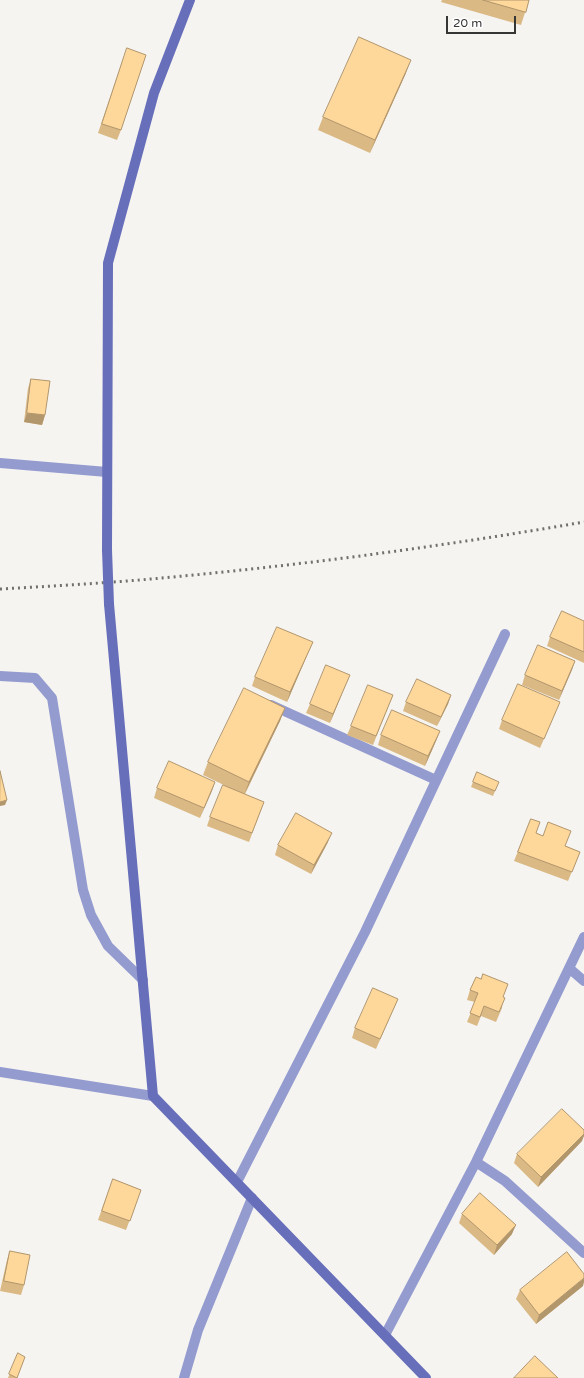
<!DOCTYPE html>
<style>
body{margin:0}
#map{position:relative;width:584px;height:1378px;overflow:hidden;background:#f5f4f1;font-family:"Varela Round",sans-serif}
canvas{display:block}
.scale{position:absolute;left:446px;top:16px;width:70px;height:18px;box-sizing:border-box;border:2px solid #363635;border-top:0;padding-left:5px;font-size:12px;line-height:14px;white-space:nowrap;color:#363635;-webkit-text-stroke:3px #fff;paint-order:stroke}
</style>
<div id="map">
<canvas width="584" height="1378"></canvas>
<div class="scale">20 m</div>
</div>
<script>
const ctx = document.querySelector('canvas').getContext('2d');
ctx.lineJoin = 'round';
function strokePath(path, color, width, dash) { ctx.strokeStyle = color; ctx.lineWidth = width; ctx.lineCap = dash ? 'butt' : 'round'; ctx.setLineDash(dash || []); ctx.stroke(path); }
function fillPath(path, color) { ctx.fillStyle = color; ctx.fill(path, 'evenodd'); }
strokePath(new Path2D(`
 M 0,463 L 107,472
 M 0,676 L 35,678 L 52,698 L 83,890 L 91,915 L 108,946 L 143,980
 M 271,705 L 436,780
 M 569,968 L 584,981
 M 0,1072 L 153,1096
 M 476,1162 L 505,1181 L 584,1253
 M 237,1182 L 365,932 L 505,634
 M 385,1335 L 476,1162 L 584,937
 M 184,1378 L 198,1330 L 252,1198`), '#949bcf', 10);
strokePath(new Path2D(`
 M 107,550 L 108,263 L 154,93 L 190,0
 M 109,604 L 153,1096 L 426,1378`), '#686fba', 10);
strokePath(new Path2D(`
 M 0,589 C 54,586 108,583 162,578 C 304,565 444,546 584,522`), '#70706e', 3, [2, 4]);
strokePath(new Path2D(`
 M 107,550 L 109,604`), '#686fba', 10);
fillPath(new Path2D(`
 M 442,0 L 529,0 L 521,25 L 441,2 Z
 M 124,57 L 121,130 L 117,140 L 98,133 Z
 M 406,73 L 370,153 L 318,130 L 323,117 Z
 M 31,379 L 45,415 L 42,425 L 24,422 L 28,388 Z
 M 584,621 L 584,663 L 547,646 L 550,637 Z
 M 313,642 L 309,651 L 287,702 L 252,686 L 255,677 Z
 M 575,661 L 559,700 L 522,685 L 525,675 Z
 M 346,684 L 330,723 L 306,713 L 310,704 Z
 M 393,695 L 373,745 L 347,735 L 351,726 Z
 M 451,695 L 448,704 L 437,726 L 403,711 L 406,702 Z
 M 285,708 L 280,721 L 245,794 L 264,802 L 249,842 L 207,826 L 210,817 L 228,787 L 203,775 L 208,762 Z
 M 556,711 L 540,748 L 499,729 L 502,720 Z
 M 440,731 L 436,741 L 425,766 L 378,745 L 381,735 Z
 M 477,772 L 497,786 L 493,796 L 471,787 Z
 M 215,782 L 200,818 L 154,798 L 157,788 Z
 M 531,819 L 536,833 L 580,852 L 568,881 L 514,861 Z
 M 328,842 L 311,874 L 275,855 L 278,845 Z
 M 470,990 L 503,998 L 502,1008 L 496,1022 L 481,1016 L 477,1026 L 467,1022 L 475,1002 L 467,1000 Z
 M 398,999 L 394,1008 L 376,1049 L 352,1038 L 355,1028 Z
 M 582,1141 L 538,1187 L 514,1163 L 517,1154 Z
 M 113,1179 L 141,1190 L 126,1230 L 98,1220 Z
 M 462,1214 L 512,1234 L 494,1255 L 459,1223 Z
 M 10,1251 L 24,1285 L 21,1295 L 0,1291 L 7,1260 Z
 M 583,1286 L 536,1324 L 516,1299 L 520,1290 Z
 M 18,1353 L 17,1378 L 8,1378 Z`), '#dab985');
fillPath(new Path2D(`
 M 411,60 L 406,73 L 370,153 L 375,140 Z
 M 27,413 L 45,415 L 42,425 L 24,422 Z
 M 313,642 L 309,651 L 287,702 L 290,692 Z
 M 575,661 L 572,670 L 559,700 L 562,691 Z
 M 350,675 L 346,684 L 330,723 L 333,714 Z
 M 451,695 L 448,704 L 437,726 L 441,717 Z
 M 285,708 L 280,721 L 244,795 L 249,782 Z
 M 440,731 L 436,741 L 425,766 L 428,756 Z
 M 215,782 L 212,791 L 200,818 L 204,808 Z
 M 7,800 L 5,805 L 0,806 L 0,802 Z
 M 332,833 L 328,842 L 311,874 L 314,865 Z
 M 584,1134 L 584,1136 L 582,1141 L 538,1187 L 541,1177 Z
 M 516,1225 L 512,1234 L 494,1255 L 497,1245 Z
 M 584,1278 L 584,1282 L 583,1286 L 536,1324 L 539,1315 Z`), '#b2966c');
const building = new Path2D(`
 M 483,0 L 529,0 L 526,12 Z
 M 359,37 L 411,60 L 375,140 L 323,117 Z
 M 127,48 L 146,55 L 121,130 L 102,124 Z
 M 31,379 L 50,381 L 45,415 L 27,413 Z
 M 562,611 L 584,621 L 584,652 L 550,637 Z
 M 277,627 L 313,642 L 290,692 L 255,677 Z
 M 538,645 L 575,661 L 562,691 L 525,675 Z
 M 326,665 L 350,675 L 333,714 L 310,704 Z
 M 417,679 L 451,695 L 441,717 L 406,702 Z
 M 518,684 L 560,702 L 544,739 L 502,720 Z
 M 368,685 L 393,695 L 376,736 L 351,726 Z
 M 244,688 L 285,708 L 249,782 L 208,762 Z
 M 392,710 L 440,731 L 428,756 L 381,735 Z
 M 169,761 L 215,782 L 204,808 L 157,788 Z
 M 0,771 L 7,800 L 0,802 Z
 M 477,772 L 499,782 L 495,791 L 473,782 Z
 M 223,785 L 264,802 L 252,833 L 210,817 Z
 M 296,813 L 332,833 L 314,865 L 278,845 Z
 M 531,819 L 540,822 L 536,833 L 543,836 L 548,822 L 571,831 L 565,846 L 580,852 L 572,872 L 518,852 Z
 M 483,974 L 508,984 L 503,997 L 505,998 L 499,1012 L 484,1006 L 480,1017 L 470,1013 L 478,993 L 470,990 L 476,977 L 481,979 Z
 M 373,988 L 398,999 L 380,1039 L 355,1028 Z
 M 562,1109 L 584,1130 L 584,1134 L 541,1177 L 517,1154 Z
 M 113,1179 L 141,1190 L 130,1221 L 102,1211 Z
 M 480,1193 L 516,1225 L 497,1245 L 462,1214 Z
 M 10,1251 L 30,1255 L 24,1285 L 4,1281 Z
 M 567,1252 L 584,1274 L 584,1278 L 539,1315 L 520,1290 Z
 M 18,1353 L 25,1357 L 17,1378 L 9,1374 Z
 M 535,1356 L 558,1378 L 514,1378 Z`);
fillPath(building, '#fed79b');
strokePath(building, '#b2966c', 1);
</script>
